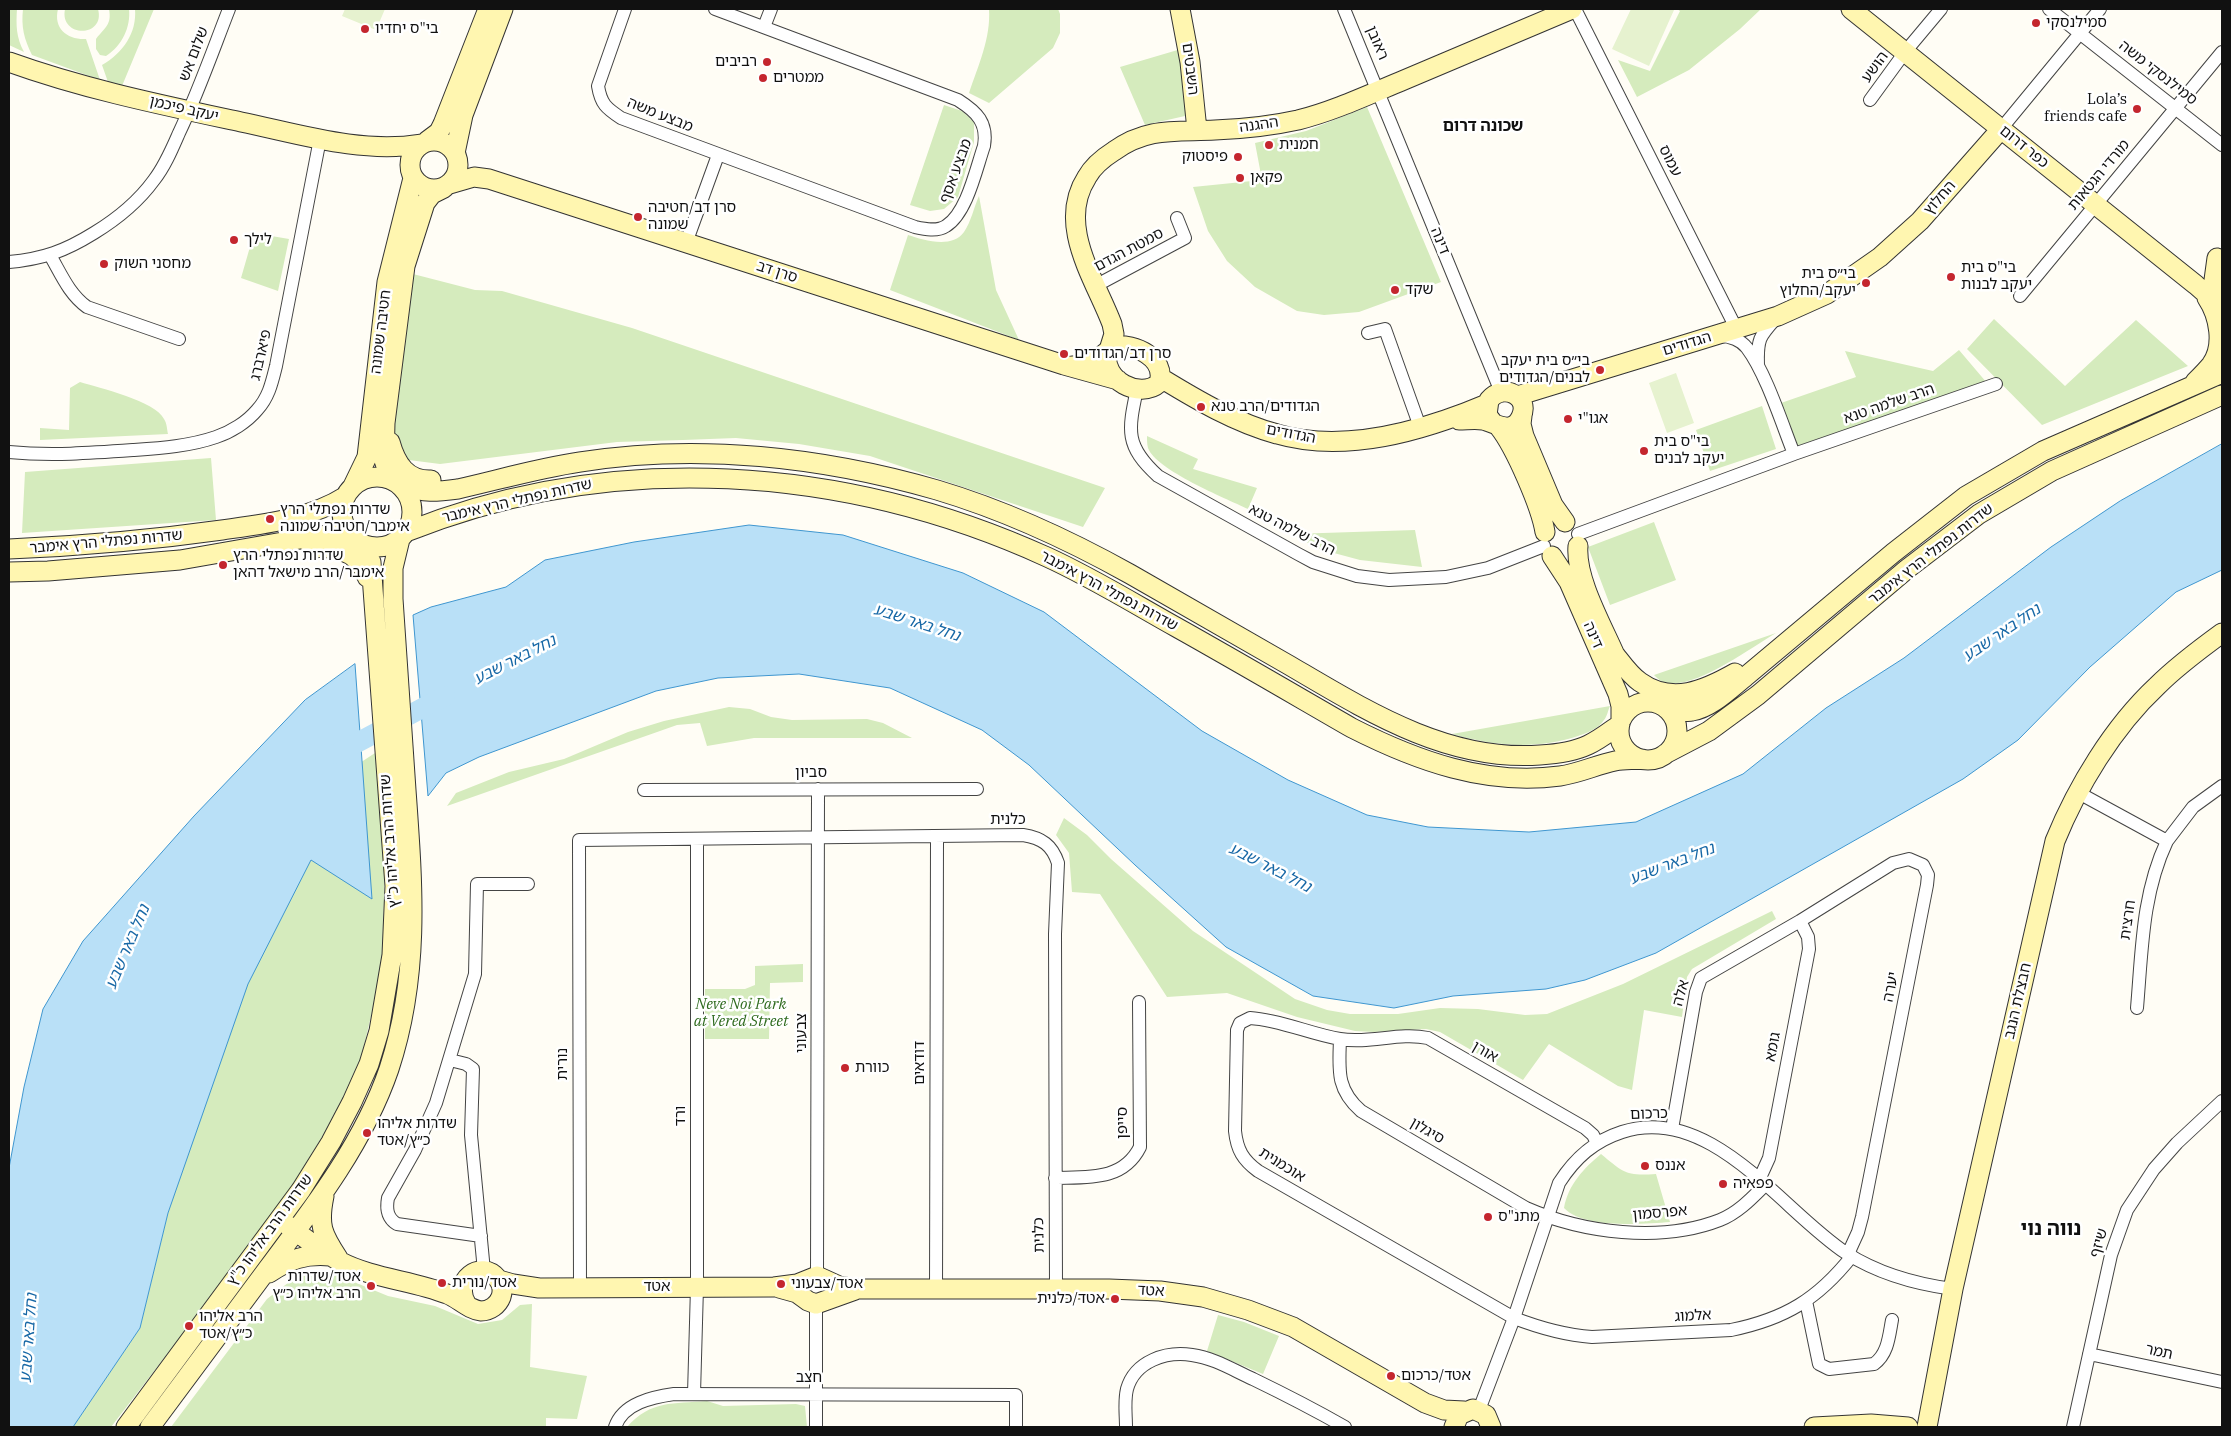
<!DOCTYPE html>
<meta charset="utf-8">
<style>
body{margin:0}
#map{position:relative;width:2231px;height:1436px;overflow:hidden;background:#fffdf5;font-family:"IBM Plex Serif",serif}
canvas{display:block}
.frame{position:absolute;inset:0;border:10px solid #111;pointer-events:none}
</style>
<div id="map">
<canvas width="2231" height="1436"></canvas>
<div class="frame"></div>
</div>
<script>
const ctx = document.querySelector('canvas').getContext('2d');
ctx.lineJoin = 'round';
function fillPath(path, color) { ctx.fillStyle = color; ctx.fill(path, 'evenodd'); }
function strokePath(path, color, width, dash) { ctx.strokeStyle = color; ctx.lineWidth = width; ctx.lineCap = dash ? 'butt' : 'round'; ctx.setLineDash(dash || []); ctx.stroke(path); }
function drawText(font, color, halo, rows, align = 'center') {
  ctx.font = font + ' "IBM Plex Serif","Noto Sans Hebrew",serif'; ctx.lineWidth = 5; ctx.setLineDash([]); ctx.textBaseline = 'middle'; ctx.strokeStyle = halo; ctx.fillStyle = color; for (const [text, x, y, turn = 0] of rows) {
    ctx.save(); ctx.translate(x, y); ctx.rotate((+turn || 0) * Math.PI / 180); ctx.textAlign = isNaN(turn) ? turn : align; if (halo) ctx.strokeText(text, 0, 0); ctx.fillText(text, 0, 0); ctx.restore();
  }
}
fillPath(new Path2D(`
 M 9,9 L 17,9 C 16,25 16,37 24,52 L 9,45 Z
 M 23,9 L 58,9 C 53,29 68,40 86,39 L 100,80 L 32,55 C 24,39 21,27 23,9 Z
 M 65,9 L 98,9 C 106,38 59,38 65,9 Z
 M 109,9 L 129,9 C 131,27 122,46 106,56 L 100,55 L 96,49 L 96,39 C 105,27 112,25 109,9 Z
 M 135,9 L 154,9 L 122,86 L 108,82 L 102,65 C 123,53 137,33 135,9 Z
 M 989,9 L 1058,9 L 1060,14 L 1060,33 L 1053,48 L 989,103 L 969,93 C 978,66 991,38 989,9 Z
 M 1677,9 L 1761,9 L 1740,29 L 1689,70 L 1637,97 L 1618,60 L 1650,71 L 1680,11 Z
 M 1181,49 L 1186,102 L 1185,116 L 1145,125 L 1120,67 Z
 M 944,105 L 962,111 L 974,122 L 974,142 L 958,197 L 944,209 L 930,211 L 910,205 Z
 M 1367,107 L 1441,282 L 1359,312 L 1324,315 L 1297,311 L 1255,287 L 1227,261 L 1208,231 L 1193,187 L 1262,180 L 1255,143 L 1306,131 Z
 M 979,196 L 996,290 L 1019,340 L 890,290 L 908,235 C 923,240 952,249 964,232 C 971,222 974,207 979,196 Z
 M 254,233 L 289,239 L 278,291 L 241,278 Z
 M 413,274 L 475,290 L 502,291 L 632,328 L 1105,488 L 1083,527 L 870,456 L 799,444 L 736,438 L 683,440 L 617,442 L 440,464 L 401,459 L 394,429 Z
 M 1994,319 L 2065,386 L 2136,320 L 2188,366 L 2042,425 L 1967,349 Z
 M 1959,350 L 1987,383 L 1797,446 L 1781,403 L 1856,377 L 1845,351 L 1933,371 Z
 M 80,382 C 99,388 156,401 164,419 C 167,423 167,430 168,434 L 40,440 L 40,428 L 69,430 L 70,388 Z
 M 1762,406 L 1776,449 L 1710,471 L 1696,430 Z
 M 1147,436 L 1198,459 L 1193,469 L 1257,488 L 1248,509 C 1225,498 1156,470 1148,448 C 1147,444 1147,440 1147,436 Z
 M 211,458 L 216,520 L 22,533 L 25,472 Z
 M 1654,522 L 1676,580 L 1610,605 L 1588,547 Z
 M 1415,530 L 1422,567 L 1360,560 L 1319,549 L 1292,534 Z
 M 1776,633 C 1749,649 1697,688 1667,683 C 1662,683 1657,678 1654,675 Z
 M 1610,706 C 1608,710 1607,717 1604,720 C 1598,729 1587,733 1578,736 C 1536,750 1493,746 1452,734 Z
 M 729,707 L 750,709 L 771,717 L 792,720 L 867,719 L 883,723 L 912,738 L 754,738 L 707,746 L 700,723 L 677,725 L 447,806 L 456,793 L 509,772 L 564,759 L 628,732 L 664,721 Z
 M 375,753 L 385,868 L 382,970 L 358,1071 L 324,1142 L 272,1218 L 111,1427 L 73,1427 L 140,1328 L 168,1213 L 302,801 Z
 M 1064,818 L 1087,835 L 1111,859 L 1193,931 L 1295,999 L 1327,1010 L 1350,1014 L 1398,1014 L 1440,1008 L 1478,1009 L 1525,1015 L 1547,1014 L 1623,984 L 1772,911 L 1776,919 L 1692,969 L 1687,977 L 1682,1017 L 1644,1010 L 1632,1090 L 1618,1086 L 1549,1044 L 1523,1080 L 1440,1032 L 1426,1029 L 1374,1032 L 1355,1031 L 1297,1017 L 1227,993 L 1167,997 L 1100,894 L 1072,892 L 1069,853 L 1056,835 Z
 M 803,964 L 803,982 L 770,983 L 769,1039 L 705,1039 L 705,989 L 745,989 L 755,985 L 755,966 Z
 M 1601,1154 C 1624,1173 1626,1176 1656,1174 L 1670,1222 C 1643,1224 1584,1229 1564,1208 C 1568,1185 1584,1168 1601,1154 Z
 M 337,1275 L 388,1296 L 435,1306 L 478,1324 L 502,1320 L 520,1305 L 532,1304 L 530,1367 L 587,1376 L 577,1419 L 546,1418 L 546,1427 L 171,1427 L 267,1299 L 297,1276 Z
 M 1218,1315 L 1244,1322 L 1279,1336 L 1263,1374 L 1207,1351 Z
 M 707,1401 L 723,1406 L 796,1404 L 805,1406 L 807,1427 L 627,1427 C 651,1400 673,1404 707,1401 Z`), '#d5ebbd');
fillPath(new Path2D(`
 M 345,9 L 385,9 L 376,30 L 342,16 Z
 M 1631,9 L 1674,10 L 1649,66 L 1612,49 Z
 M 1676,373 L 1694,423 L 1667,433 L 1649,383 Z`), '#e6f2cf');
const water = new Path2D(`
 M 2222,444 L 2222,570 L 2176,592 L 2090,667 L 2018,740 L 1963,779 L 1656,953 L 1585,980 L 1546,989 L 1453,996 L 1394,1008 L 1313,996 L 1226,947 L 1135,865 L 1029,765 L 982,730 L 890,688 L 799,674 L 718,678 L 656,691 L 479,757 L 446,773 L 428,796 L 413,615 L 431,607 L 506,587 L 545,560 L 634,542 L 749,525 L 843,535 L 963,573 L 1044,612 L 1202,731 L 1288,780 L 1367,815 L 1428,827 L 1529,832 L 1636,822 L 1743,774 L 1826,708 L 1904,658 L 2051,547 L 2120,501 Z
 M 355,664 L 372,899 L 311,860 L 248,984 L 168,1213 L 140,1328 L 73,1427 L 9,1427 L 9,1168 L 24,1087 L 43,1009 L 83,941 L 194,816 L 305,700 Z`);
fillPath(water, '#b9e0f7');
strokePath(water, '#3f96cf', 1);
strokePath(new Path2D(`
 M 336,754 L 445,696`), '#b9e0f7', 20);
const street = new Path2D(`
 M 625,9 L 598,86 C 601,104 606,108 621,118 L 915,227 C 924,229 937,232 946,226 C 967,213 976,169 984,146 C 988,123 977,112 958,100 L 715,9
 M 1344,9 L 1501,392
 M 1575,9 L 1736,328
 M 2049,9 L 2222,145
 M 764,27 L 771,9
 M 1870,100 L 1905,52 L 1941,9
 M 2001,129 L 2100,9
 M 686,243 L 718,155
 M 50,255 C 61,274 69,294 87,307 L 179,339
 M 9,262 C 43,259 65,251 94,233 C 117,219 138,202 154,180 C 165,166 172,149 179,133 C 198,93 213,50 229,9
 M 1095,286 L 1185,238 L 1177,218
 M 2020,296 L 2222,52
 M 1368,333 L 1385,329 L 1420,427
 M 1758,365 C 1757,338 1760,336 1777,317
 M 1137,389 C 1128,431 1125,446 1158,476 L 1298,554 L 1313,562 L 1357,576 L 1389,580 L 1446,577 L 1488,568 L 1544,546
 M 9,452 C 51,456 92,453 134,450 C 162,448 190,446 216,437 C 231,432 247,422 257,410 C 269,397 272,382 276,366 L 320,139
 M 1794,454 L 1996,384
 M 1578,534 L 1794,454 C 1782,424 1766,373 1747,348 C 1741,340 1730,336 1720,336
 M 644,790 L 977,789
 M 2077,792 L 2167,841 C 2142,894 2142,950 2137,1008
 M 2167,841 L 2193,807 L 2222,786
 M 1340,1039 C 1339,1070 1336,1089 1361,1111 L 1526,1208 C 1583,1233 1661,1243 1720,1220 C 1738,1213 1752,1198 1765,1185
 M 450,1060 L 466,1064 L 473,1069 L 471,1135 L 484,1271
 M 1672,1129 L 1696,992 L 1701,978 L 1800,921 L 1893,863 L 1909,859 L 1923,865 L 1928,875 L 1927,885 L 1862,1217 L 1858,1232 L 1848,1254
 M 1597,1143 L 1593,1135 L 1585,1128 L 1428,1038 C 1399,1032 1370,1044 1340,1039 C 1310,1034 1281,1020 1250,1018 L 1240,1023 L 1237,1030 L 1235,1131 C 1237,1150 1243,1160 1258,1171 L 1514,1318 C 1540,1328 1564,1335 1592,1337 L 1731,1330 C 1785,1319 1818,1299 1852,1256
 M 1055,1178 C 1088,1177 1123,1181 1140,1147 L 1139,1002
 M 1759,1180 L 1769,1158 L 1809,949 L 1808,937 L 1800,921
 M 481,1236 L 397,1224 C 387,1218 386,1209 388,1198 L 415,1150 L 436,1103 L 475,974 L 477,884 L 528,884
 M 817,1276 L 818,789
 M 580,1288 L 579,840 L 1023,835 C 1042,838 1052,845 1058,863 L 1055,934 L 1056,1289
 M 936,1289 L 937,837
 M 1806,1301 L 1819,1364 L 1829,1369 L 1874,1364 C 1888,1354 1889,1336 1892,1320
 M 816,1304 L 816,1427
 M 2089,1354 L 2222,1382
 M 694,1394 L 697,1287 L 697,839
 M 1479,1410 L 1514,1318 L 1559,1183 C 1575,1158 1594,1141 1622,1132 C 1711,1103 1782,1211 1846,1253 C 1879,1274 1915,1284 1953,1289
 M 615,1427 C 623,1403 653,1397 674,1394 L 1016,1395 L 1016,1427
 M 1126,1427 C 1126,1415 1124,1401 1127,1389 C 1135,1361 1166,1351 1192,1355 C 1214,1358 1233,1370 1253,1379 C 1284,1394 1315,1410 1345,1427
 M 2073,1427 L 2111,1255 L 2127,1210 L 2154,1169 L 2177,1143 L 2222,1101`);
const secondary = new Path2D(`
 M 1180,9 L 1190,62 L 1197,130
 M 1851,9 L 2196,285 L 2222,308
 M 9,62 C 84,89 162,105 241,122 C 299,134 361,154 421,144
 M410 165a24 24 0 1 1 48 0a24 24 0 1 1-48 0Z
 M 427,141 L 439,132 L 443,124 L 488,9
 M 455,153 L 463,115 L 503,9
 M 450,184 L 474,177 L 489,179 L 1064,365 L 1118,380
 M 2217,258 L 2214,280 L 2222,304
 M 1109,350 L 1114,334 L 1112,324 C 1095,279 1056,225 1087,177 C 1093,166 1103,158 1114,151 C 1147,127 1176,132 1215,130 C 1242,129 1271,126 1298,120 C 1334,111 1370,94 1404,80 C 1460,56 1516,33 1572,9
 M 1072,366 C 1094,366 1098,358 1114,346 C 1134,343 1167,358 1159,383 C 1140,400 1102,380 1107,353
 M 1161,378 C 1197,400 1236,423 1277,434 C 1345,454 1423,431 1487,404
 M 2195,382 C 2200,377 2206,371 2211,365 C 2225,346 2219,316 2207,298
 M 1517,396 L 1778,316 L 1827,294 L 1880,257 L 1920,221 L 2001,129
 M 1522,416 L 1521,424 L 1524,436 L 1553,505 L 1565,522
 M 1459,420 C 1467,420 1475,419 1483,420 C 1496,423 1512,436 1521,417 C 1531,397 1504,382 1489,400 L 1487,415 L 1494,424
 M 1499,427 C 1515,447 1541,507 1545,532
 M 390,442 C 396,464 407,481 431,480
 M342 512a35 35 0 1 1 70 0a35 35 0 1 1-70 0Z
 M 391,480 L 384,460 L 385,423 L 405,266 L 425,203 L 432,194 L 444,188
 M 353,486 L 367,457 L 387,282 L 413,178
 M 402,486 C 425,493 435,492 458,489 C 498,480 539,468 580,462 C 698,443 823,457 937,490 C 1004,510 1069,540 1130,574 C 1182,604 1234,634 1287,664 C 1364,709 1446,762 1540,755 C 1556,754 1573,752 1588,745 C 1599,740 1609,732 1619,725
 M 406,532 C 613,449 845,465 1047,557 C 1091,577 1133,603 1176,627 C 1235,660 1293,694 1352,728 C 1417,761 1486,786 1560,776 C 1580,773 1596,765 1615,761 C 1624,759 1633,760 1642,759
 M 1578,546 C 1575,580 1605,630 1618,662
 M 311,548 C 335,546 359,551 367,577
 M 9,549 C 80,546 151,540 222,530 C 264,524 310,519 346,496
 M 1552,556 L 1569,582 L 1618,694 L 1621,706 L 1621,720
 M 9,572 L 48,571 L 180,560 L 317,536 L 349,534
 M 1616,656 C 1623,665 1631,676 1640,682 C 1672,705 1705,690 1735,673
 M1619 731a29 29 0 1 1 58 0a29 29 0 1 1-58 0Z
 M 1665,707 C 1673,709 1684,713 1692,711 C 1711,708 1730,689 1745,677 L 1893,553 L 1966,496 L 2043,451 L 2222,373
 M 1665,754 L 1709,731 L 1758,695 L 1907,569 L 1979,514 L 2052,471 L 2222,395
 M 324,1196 C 318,1225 322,1234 338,1258
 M 286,1224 C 303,1237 320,1250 339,1261 C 373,1279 412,1280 447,1294 C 458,1298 469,1310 481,1311 C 490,1311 498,1305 501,1297 C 503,1291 502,1284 498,1279 C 481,1258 451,1281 467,1305
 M 269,1273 C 290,1259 305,1254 330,1256
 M 499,1280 L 513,1284 L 539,1288 L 774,1287 L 797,1284 L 817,1276 L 839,1286 L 858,1289 L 1109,1289 L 1160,1291 L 1203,1297 L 1248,1310 L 1293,1327 L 1425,1403 L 1444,1410 L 1464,1411
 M 779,1288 L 797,1293 L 808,1301 L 816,1304 L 855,1290
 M 126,1427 L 301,1190 L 331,1142 L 352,1102 L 369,1064 L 379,1031 L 392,955 L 395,886 L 371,562 L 367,553 L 359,542
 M 150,1427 C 190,1374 229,1320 269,1267 C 315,1206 364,1142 389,1069 C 420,975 413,887 406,790 C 402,726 397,663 393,599 L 393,568 L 400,539
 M 1454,1427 L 1459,1415 L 1473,1409 L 1486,1415 L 1491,1427
 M 1814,1427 L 1871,1424 L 1908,1427
 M 1927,1427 L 1953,1289 L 2055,841 C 2077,787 2113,727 2157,686 C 2177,666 2200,649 2222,633`);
strokePath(street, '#444', 14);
strokePath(secondary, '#333', 21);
strokePath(street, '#fff', 12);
strokePath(secondary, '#fff6b0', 19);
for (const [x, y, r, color] of [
 [2036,23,5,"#c4262e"],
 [365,29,5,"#c4262e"],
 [767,62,5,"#c4262e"],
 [763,78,5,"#c4262e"],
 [2137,109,5,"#c4262e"],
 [1269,145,5,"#c4262e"],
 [1238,157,5,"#c4262e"],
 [1240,178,5,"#c4262e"],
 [638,217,5,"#c4262e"],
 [234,240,5,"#c4262e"],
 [104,264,5,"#c4262e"],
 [1951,277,5,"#c4262e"],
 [1866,283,5,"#c4262e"],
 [1395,290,5,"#c4262e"],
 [1064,354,5,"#c4262e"],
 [1600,370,5,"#c4262e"],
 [1201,407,5,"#c4262e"],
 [1568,419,5,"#c4262e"],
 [1644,451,5,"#c4262e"],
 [270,519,5,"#c4262e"],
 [223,565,5,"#c4262e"],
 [845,1068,5,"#c4262e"],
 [367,1133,5,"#c4262e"],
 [1645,1166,5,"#c4262e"],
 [1723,1184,5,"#c4262e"],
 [1488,1217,5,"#c4262e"],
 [442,1283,5,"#c4262e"],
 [781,1284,5,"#c4262e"],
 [371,1286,5,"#c4262e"],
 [1115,1299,5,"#c4262e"],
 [189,1326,5,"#c4262e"],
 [1391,1376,5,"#c4262e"]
]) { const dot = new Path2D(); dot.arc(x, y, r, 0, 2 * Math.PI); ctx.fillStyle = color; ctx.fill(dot); strokePath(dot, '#fff', 2); }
drawText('15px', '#111', '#fff', [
 ["סמילנסקי",2046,23],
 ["בי\"ס יחדיו",375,29],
 ["רביבים",757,62,"right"],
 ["ממטרים",773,78],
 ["Lola’s",2127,100,"right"],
 ["friends cafe",2127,117,"right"],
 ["חמנית",1279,145],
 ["פיסטוק",1228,157,"right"],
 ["פקאן",1250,178],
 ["סרן דב/חטיבה",648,208],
 ["שמונה",648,225],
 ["לילך",244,240],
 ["מחסני השוק",114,264],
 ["בי\"ס בית",1961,268],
 ["יעקב לבנות",1961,285],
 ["בי״ס בית",1856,274,"right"],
 ["יעקב/החלוץ",1856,291,"right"],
 ["שקד",1405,290],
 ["סרן דב/הגדודים",1074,354],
 ["בי״ס בית יעקב",1590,361,"right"],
 ["לבנים/הגדודים",1590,378,"right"],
 ["הגדודים/הרב טנא",1211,407],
 ["אגו\"י",1578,419],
 ["בי\"ס בית",1654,442],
 ["יעקב לבנים",1654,459],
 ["שדרות נפתלי הרץ",280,510],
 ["אימבר/חטיבה שמונה",280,527],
 ["שדרות נפתלי הרץ",233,556],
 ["אימבר/הרב מישאל דהאן",233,573],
 ["כוורת",855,1068],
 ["שדרות אליהו",377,1124],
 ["כ״ץ/אטד",377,1141],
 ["אננס",1655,1166],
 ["פפאיה",1733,1184],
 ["מתנ\"ס",1498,1217],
 ["אטד/שדרות",361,1277,"right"],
 ["הרב אליהו כ״ץ",361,1294,"right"],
 ["אטד/נורית",452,1283],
 ["אטד/צבעוני",791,1284],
 ["אטד/כלנית",1105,1299,"right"],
 ["הרב אליהו",199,1317],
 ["כ״ץ/אטד",199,1334],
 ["אטד/כרכום",1401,1376]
], 'left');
drawText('15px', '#111', '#fff', [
 ["ראובן",1377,43,67],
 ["שלום אש",194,54,-69],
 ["הושע",1875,67,-54],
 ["השבטים",1190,69,83],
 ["סמילנסקי משה",2158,73,38],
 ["יעקב פיכמן",184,109,13],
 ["מבצע משה",660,115,22],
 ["ההגנה",1259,125,-8],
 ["כפר דרום",2024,147,39],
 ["עמוס",1670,161,63],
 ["מבצע אסף",956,171,-70],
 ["מורדי הגטאות",2099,175,-50],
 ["החלוץ",1940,198,-49],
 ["דינה",1440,241,68],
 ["סמטת הגדם",1129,250,-28],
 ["סרן דב",777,272,18],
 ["חטיבה שמונה",381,332,-83],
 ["הגדודים",1687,344,-17],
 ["פיארברג",261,355,-77],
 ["הרב שלמה טנא",1889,404,-19],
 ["הגדודים",1291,434,11],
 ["שדרות נפתלי הרץ אימבר",517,501,-13],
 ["הרב שלמה טנא",1292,530,27],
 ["שדרות נפתלי הרץ אימבר",106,542,-5],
 ["שדרות נפתלי הרץ אימבר",1931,554,-38],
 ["שדרות נפתלי הרץ אימבר",1109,591,28],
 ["דינה",1593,635,66],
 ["סביון",811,773],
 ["כלנית",1008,820],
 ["שדרות הרב אליהו כ\"ץ",390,841,-94],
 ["חרצית",2128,920,-82],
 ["יערה",1891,987,-79],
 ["אלה",1681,993,-75],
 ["חבצלת הנגב",2018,1001,-77],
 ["צבעוני",802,1033,-90],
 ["גומא",1773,1047,-79],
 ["אורן",1485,1052,30],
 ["דודאים",920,1063,-90],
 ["נורית",563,1064,-90],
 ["כרכום",1649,1114,-2],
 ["ורד",681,1116,-90],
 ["סייפן",1123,1123,-90],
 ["סיגלון",1427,1131,30],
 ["אוכמנית",1282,1165,32],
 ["אפרסמון",1660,1213,-5],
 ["שדרות הרב אליהו כ\"ץ",270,1230,-54],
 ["כלנית",1039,1235,-91],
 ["שיזף",2099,1243,-74],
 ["אטד",657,1287],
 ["אטד",1151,1291,3],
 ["אלמוג",1693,1316,-3],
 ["תמר",2159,1352,12],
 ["חצב",809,1378]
]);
drawText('italic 15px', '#2f6b1f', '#fff', [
 ["Neve Noi Park",741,1005],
 ["at Vered Street",741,1022]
]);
drawText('bold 16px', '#111', '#fff', [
 ["שכונה דרום",1483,126]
]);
drawText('italic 16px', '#1768a6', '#fff', [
 ["נחל באר שבע",917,623,18],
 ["נחל באר שבע",2002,633,-34],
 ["נחל באר שבע",515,660,-27],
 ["נחל באר שבע",1672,864,-21],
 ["נחל באר שבע",1270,868,27],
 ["נחל באר שבע",128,947,-67],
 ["נחל באר שבע",29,1338,-86]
]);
drawText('bold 20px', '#111', '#fff', [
 ["נווה נוי",2051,1229]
]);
</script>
